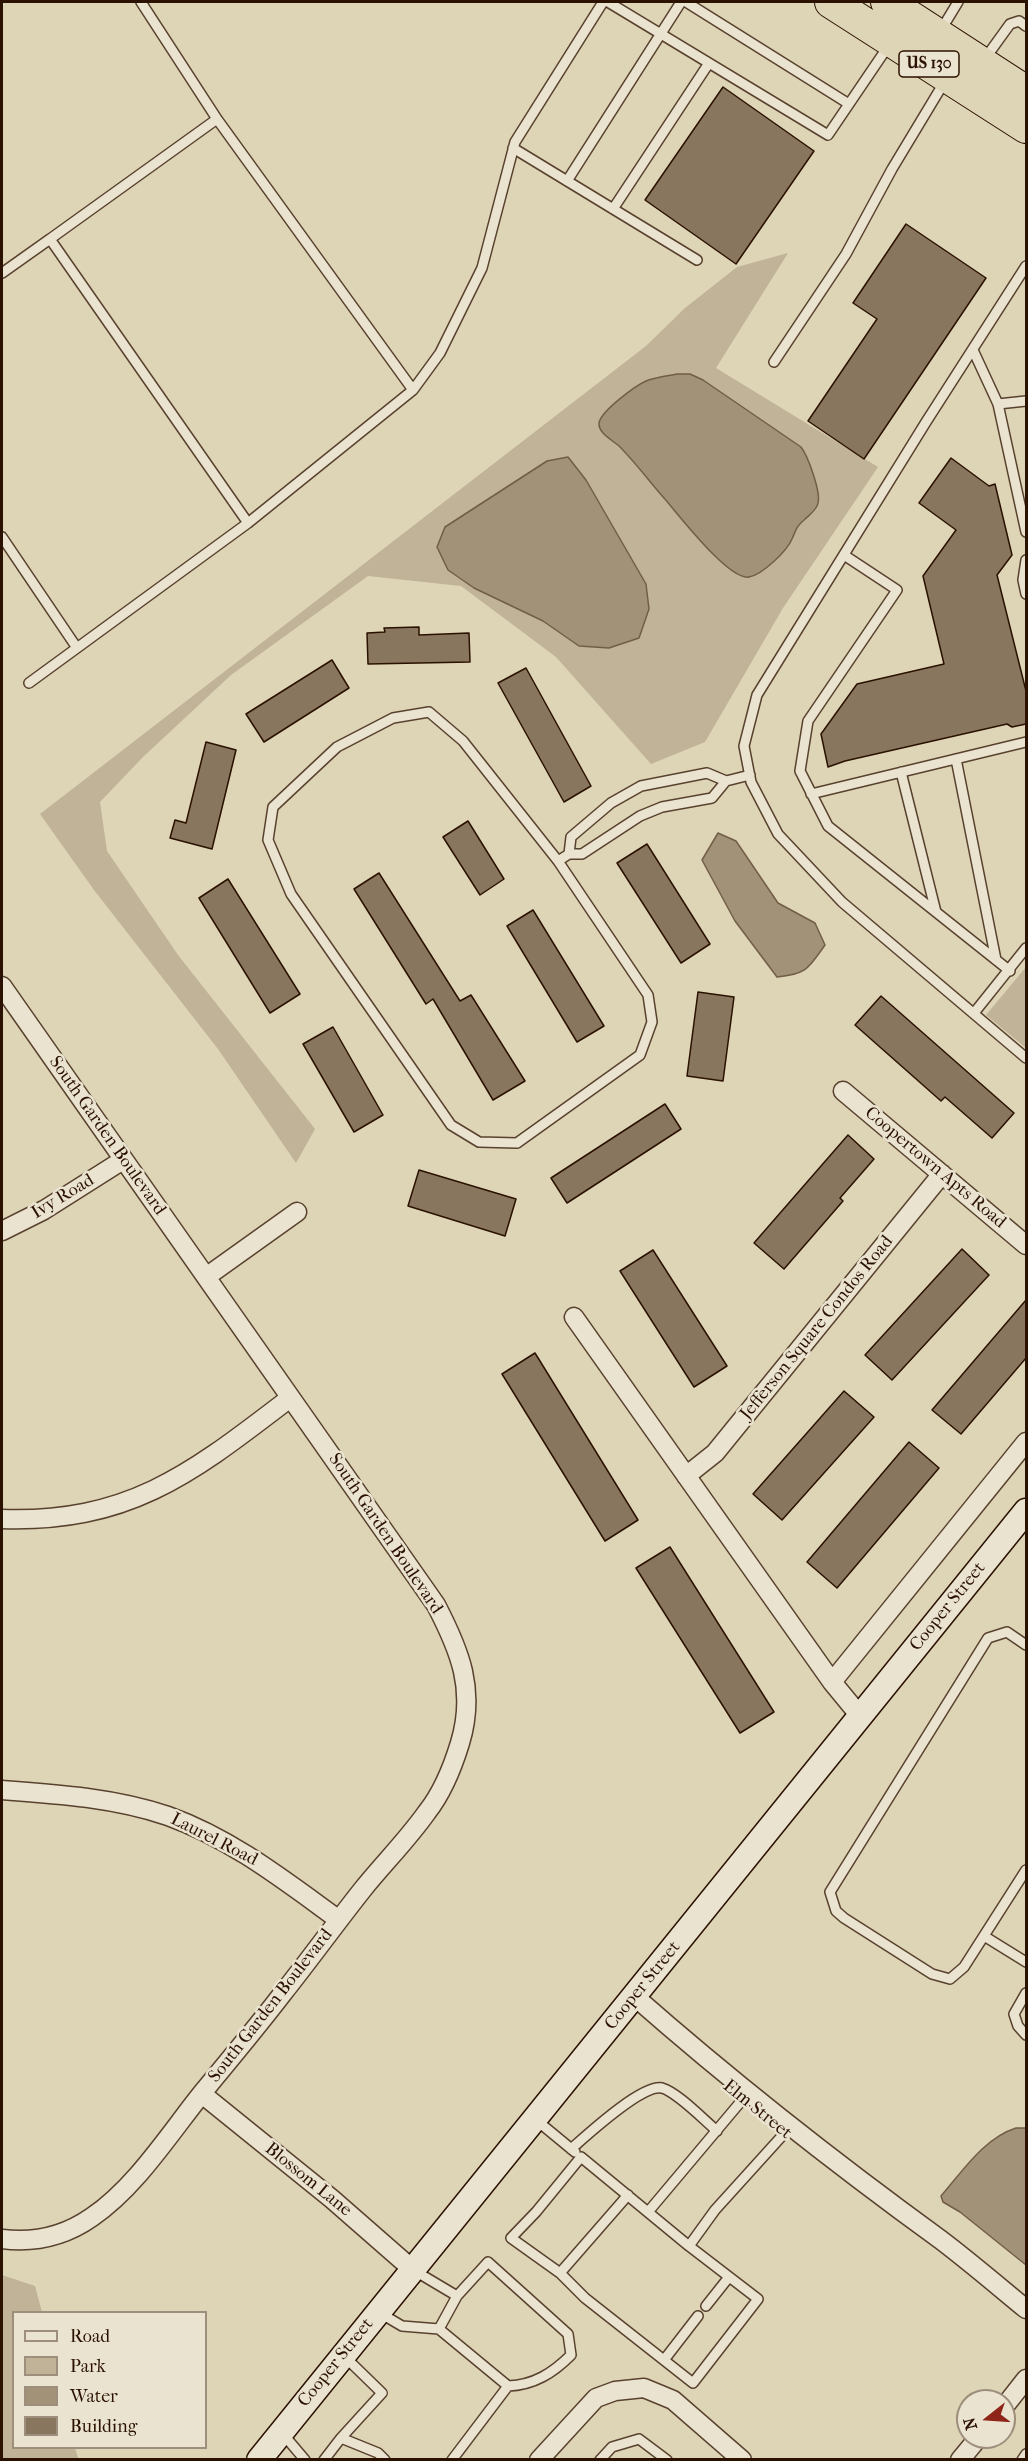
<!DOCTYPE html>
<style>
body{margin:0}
#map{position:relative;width:1028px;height:2461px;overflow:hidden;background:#ded4b6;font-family:"IM FELL French Canon",serif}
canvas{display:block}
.frame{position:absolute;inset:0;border:3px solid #2b1100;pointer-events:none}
.legend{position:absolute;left:12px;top:2311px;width:195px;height:138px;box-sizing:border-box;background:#eae3d0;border:2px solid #9e8f7d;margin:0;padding:8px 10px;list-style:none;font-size:18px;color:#2b1100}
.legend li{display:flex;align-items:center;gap:12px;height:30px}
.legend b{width:30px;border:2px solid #9e8f7d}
.north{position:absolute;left:956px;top:2389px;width:60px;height:60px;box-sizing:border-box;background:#eae3d0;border:2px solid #9e8f7d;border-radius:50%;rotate:253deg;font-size:16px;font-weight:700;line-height:24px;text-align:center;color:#2b1100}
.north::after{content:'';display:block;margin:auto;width:21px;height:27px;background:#8f2418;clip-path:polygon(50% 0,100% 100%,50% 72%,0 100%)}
</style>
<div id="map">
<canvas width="1028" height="2461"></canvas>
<div class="frame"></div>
<ul class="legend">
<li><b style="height:8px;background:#eae3d0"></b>Road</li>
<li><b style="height:16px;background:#c0b397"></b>Park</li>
<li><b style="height:16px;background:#a19278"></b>Water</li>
<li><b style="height:16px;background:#88765f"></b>Building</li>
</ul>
<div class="north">N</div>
</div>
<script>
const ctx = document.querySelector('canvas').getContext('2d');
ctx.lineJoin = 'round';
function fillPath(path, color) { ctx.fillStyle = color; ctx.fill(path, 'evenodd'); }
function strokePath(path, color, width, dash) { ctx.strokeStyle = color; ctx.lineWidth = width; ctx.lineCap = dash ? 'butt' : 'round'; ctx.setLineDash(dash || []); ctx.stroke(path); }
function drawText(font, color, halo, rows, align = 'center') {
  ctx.font = font + ' "IM FELL French Canon",serif'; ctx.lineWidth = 5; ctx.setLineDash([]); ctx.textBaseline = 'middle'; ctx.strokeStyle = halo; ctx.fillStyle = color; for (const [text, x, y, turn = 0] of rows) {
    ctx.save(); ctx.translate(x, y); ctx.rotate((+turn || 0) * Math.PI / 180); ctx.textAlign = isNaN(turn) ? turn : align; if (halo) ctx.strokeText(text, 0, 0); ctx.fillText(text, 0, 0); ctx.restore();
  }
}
fillPath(new Path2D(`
 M 788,253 L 716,368 L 878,467 L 783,608 L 705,742 L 651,764 L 556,657 L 461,586 L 368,576 L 231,675 L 143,757 L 100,802 L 107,851 L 178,955 L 315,1129 L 296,1163 L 218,1049 L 94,890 L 40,814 L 646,346 L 685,308 L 737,267 ZM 657,377 L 663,377 L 805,452 L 818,499 L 815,510 L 795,528 L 793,538 L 789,544 L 764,570 L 692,530 L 620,447 L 603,433 L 645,382 ZM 568,457 L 586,480 L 646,584 L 579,646 L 543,621 L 474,588 L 437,547 L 446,527 L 547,461 Z
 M 1026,967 L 1026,1048 L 986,1015 Z
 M 2,2275 L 35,2286 L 42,2312 L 14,2312 L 14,2448 L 75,2448 L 78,2458 L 75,2459 L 2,2459 Z`), '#c0b397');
const water = new Path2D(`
 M 677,374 L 690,374 L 703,380 L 801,447 C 808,456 821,492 818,503 C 817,510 809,515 804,520 C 796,527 796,530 792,539 C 787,551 762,575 749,577 C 729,581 678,514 664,498 C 649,481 635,462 619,446 C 612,440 598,433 599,423 C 601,411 635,386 646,381 C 656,377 667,376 677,374 Z
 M 568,457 L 586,480 L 646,584 L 649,609 L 639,638 L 609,648 L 579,646 L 543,621 L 474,588 L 448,570 L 437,547 L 445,527 L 547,461 Z
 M 718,833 L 736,841 L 778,903 L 815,923 L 825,945 C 808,969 807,974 777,977 L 735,921 L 702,860 Z
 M 1016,2128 L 1026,2128 L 1026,2265 L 960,2212 L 943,2202 L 941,2196 C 962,2172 984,2138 1016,2128 Z`);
fillPath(water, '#a19278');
strokePath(water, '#725e48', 1.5);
const building = new Path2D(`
 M 723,87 L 814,151 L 736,264 L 645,200 Z
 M 906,224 L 986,278 L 864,459 L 808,421 L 877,319 L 853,303 Z
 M 951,458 L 989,486 L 995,484 L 1012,555 L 997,575 L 1026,691 L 1026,724 L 1012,727 L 1007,724 L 845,761 L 828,767 L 821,734 L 857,684 L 944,664 L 923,576 L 956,530 L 919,503 Z
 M 419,627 L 419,635 L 469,633 L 470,662 L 368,664 L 367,633 L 385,632 L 384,628 Z
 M 332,660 L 349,688 L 264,742 L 246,714 Z
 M 526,668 L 591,786 L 564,802 L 498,683 Z
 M 206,742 L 236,750 L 212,849 L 170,838 L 175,820 L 186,823 Z
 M 468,821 L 504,879 L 480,895 L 443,837 Z
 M 647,844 L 710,944 L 681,963 L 617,863 Z
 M 379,873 L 460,1001 L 471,995 L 525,1081 L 493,1100 L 433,999 L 426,1004 L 354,889 Z
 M 228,879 L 300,994 L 270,1013 L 199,898 Z
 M 533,910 L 604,1026 L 577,1042 L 507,926 Z
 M 698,992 L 734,997 L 723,1081 L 687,1076 Z
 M 881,996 L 1014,1113 L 992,1138 L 945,1097 L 941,1101 L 855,1025 Z
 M 333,1027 L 383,1115 L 354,1132 L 303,1044 Z
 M 665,1104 L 681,1129 L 567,1203 L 551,1178 Z
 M 848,1135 L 874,1159 L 840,1198 L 843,1201 L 784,1269 L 754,1243 Z
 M 419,1170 L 516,1199 L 505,1236 L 408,1206 Z
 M 962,1249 L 989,1275 L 892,1380 L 865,1355 Z
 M 653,1250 L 727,1366 L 694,1387 L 620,1271 Z
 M 1026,1300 L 1026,1358 L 961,1434 L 932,1410 Z
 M 535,1353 L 638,1520 L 605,1541 L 502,1374 Z
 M 844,1391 L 874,1417 L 782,1520 L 753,1494 Z
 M 909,1442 L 939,1468 L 837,1588 L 807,1562 Z
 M 670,1547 L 774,1712 L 740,1733 L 636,1568 Z`);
fillPath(building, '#88765f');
strokePath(building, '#2b1100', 1.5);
const lane = new Path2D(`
 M 141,2 L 217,119 L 413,390
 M 608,2 L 828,135 L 889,45
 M 686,2 L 849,104
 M 941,30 L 958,2
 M 984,60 L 1010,24 L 1019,21 L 1026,26
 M 217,119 L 50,239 L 248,523 L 413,390 L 440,353 L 482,268 L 515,142 L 603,2
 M 513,148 L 697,260
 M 567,181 L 681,2
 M 613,209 L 709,63
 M 1026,266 L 926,422 L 757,695 L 744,746 L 751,782 L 778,834 L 842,902 L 1026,1058
 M 2,273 L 50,239
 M 973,350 L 998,404 L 1026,532
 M 774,362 L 846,254 L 892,169 L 945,81
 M 998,404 L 1026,401
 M 2,537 L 77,648
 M 844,555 L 897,590 L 808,721 L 800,771 L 828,826 L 1010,971
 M 1026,560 L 1023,580 L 1026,594
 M 29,683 L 248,523
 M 956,759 L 996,960
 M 901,772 L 936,912
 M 811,794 L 1026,742
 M 569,854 L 571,837 L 611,803 L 641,786 L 707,773 L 726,781
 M 558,861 L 648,995 L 652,1022 L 640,1055 L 517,1143 L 479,1142 L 451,1125 L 291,894 L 268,840 L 273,807 L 337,747 L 393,718 L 429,712 L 463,741 L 558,861 L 569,854 L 582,854 L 640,816 L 662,807 L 712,798 L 726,781 L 750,775
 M 974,1013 L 1026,948
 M 1026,1645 L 1007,1632 L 988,1638 L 830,1892 L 836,1911 L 844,1918 L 932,1974 L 950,1979 L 964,1967 L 1026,1870
 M 984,1936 L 1026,1962
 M 1026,1993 L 1014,2014 L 1018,2026 L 1026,2035
 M 535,2119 L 575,2152
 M 571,2149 C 587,2135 642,2084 662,2088 C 677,2092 704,2120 717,2131
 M 628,2195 L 560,2273 L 511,2238 L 536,2212 L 581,2157 L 689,2246 L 715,2210 L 791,2126
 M 648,2212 L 743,2099
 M 415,2271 L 457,2296
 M 560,2273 L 585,2298 L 693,2383 L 758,2299 L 689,2246
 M 706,2306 L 729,2277
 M 380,2313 L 402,2326 L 439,2329
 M 664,2360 L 698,2316
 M 283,2434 L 305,2460
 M 341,2438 L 382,2393 L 344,2356
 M 324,2460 L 341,2438 L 378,2453 L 385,2460
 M 452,2460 L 508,2386 L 439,2329 L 457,2296 L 488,2262 L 568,2334 L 571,2355 C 553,2373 534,2385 508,2386
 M 600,2460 L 612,2447 L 639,2439 L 667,2460
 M 1022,2460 L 1026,2454`);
const street = new Path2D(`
 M 2,986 L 436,1605 C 460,1651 476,1690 460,1743 C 453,1766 442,1793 427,1812 C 408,1839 384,1863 363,1889 C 336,1923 310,1959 283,1993 C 257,2027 230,2059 203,2092 C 170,2133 136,2187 92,2217 C 65,2236 34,2243 2,2239
 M 843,1091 L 1026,1245
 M 2,1231 L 44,1210 L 123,1160
 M 206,1277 L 297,1212
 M 574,1317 L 832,1682 L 860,1716
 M 686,1476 L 715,1453 L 942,1174
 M 2,1519 C 131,1523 193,1472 290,1398
 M 832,1682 L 1026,1442
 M 2,1790 C 57,1794 115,1798 168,1816 C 232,1839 285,1881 339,1920
 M 634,1996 C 733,2083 835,2163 941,2240 C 970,2262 998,2286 1026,2309
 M 202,2094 L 332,2199 L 412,2269
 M 1004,2407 L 1026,2379
 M 539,2460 L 596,2398 L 615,2391 L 644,2388 L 673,2400 L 742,2460
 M 960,2460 L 979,2437`);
const secondary = new Path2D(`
 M 259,2460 L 1026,1511`);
const highway = new Path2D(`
 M 831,2 L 1026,127
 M 887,2 L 1026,92`);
strokePath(lane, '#58422e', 12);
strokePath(street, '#58422e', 21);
strokePath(secondary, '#2b1100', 27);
strokePath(highway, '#2b1100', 34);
strokePath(lane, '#eae3d0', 9);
strokePath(street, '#eae3d0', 18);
strokePath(secondary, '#eae3d0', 24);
strokePath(highway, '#ded4b6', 32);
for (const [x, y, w] of [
 [929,64,60]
]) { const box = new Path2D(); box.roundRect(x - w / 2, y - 13, w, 26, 4.5); ctx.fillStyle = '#eae3d0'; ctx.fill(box); strokePath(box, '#2b1100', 1.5); }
drawText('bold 16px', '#2b1100', null, [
 ["US 130",929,64]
]);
drawText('18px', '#2b1100', '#eae3d0', [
 ["South Garden Boulevard",107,1136,55],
 ["Coopertown Apts Road",935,1168,40],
 ["Ivy Road",63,1197,-31],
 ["Jefferson Square Condos Road",817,1328,-51],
 ["South Garden Boulevard",385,1534,56],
 ["Cooper Street",948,1607,-51],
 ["Laurel Road",214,1840,27],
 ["Cooper Street",643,1986,-51],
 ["South Garden Boulevard",271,2006,-52],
 ["Elm Street",757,2110,39],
 ["Blossom Lane",308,2180,39],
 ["Cooper Street",336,2363,-51]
]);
</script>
